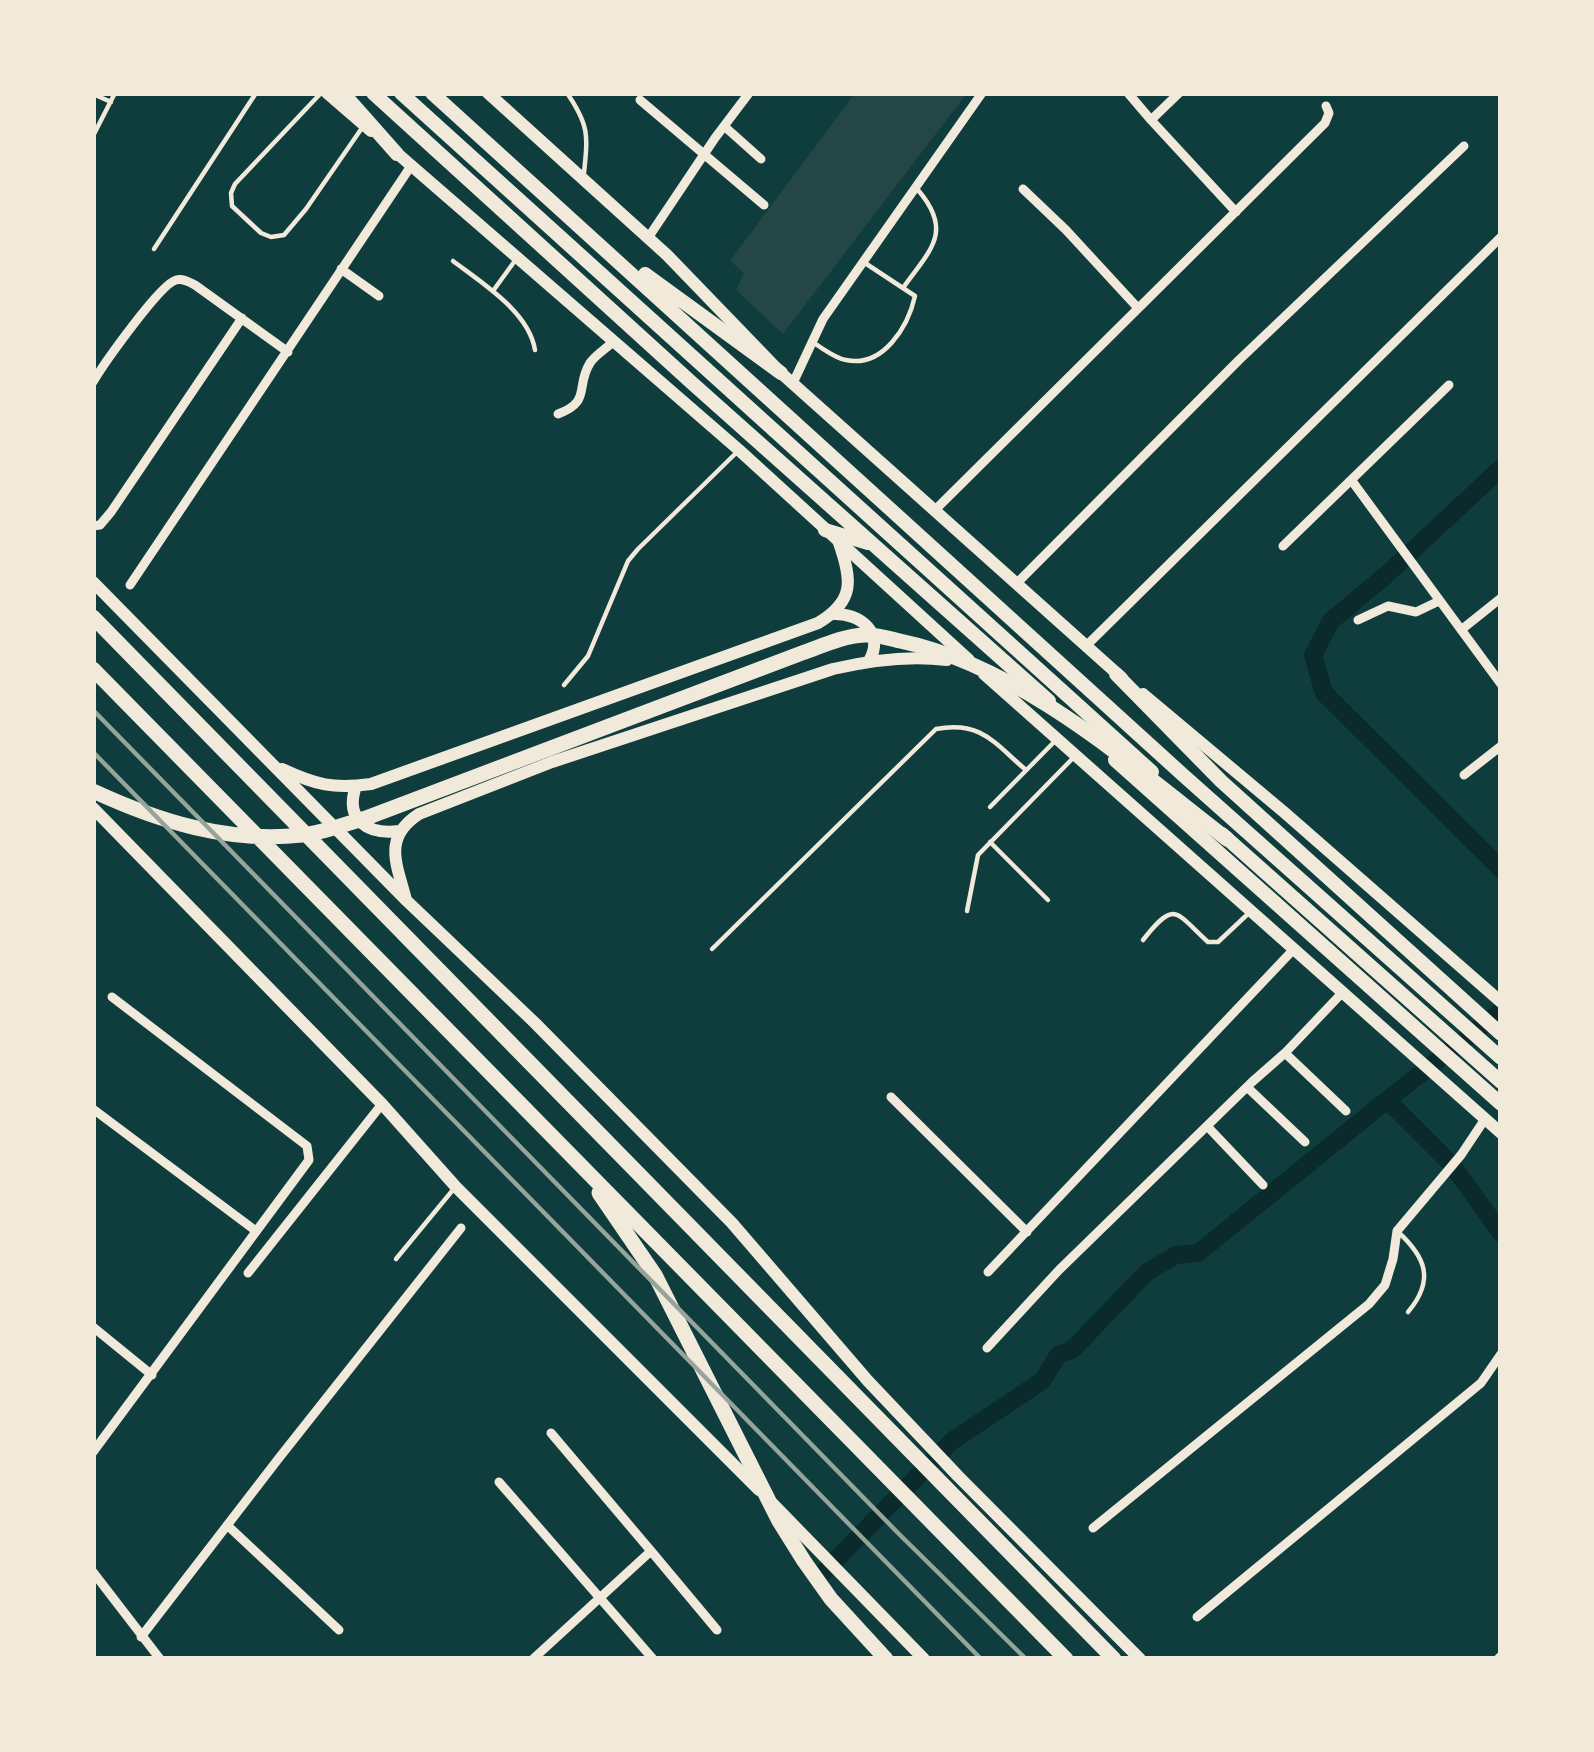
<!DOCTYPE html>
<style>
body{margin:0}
#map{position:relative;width:1594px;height:1752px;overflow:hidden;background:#0f3d3e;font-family:Manrope,sans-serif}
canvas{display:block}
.frame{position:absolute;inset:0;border:96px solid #f1e9da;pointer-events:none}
</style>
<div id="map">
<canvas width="1594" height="1752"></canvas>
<div class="frame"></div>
</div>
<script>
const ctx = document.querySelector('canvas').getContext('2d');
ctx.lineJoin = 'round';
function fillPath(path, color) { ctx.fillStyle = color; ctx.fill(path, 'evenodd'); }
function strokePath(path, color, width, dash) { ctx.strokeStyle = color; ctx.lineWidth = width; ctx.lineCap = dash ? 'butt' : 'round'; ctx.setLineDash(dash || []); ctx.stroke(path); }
fillPath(new Path2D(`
 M 855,93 L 967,93 L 783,334 L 736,290 L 744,273 L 730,261 Z`), '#244646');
strokePath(new Path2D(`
 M 1501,468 L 1385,576 L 1331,621 L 1313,655 L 1324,693 L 1501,869
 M 1501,1011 L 1387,1100 L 1453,1166 L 1501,1233
 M 822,1574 L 952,1441 L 1042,1381 L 1059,1354 L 1072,1350 L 1147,1272 L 1176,1255 L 1198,1253 L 1387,1100`), '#0a2a2b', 18);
strokePath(new Path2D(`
 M 321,93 L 235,184 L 231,193 L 232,206 L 261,233 L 271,237 L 284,235 L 306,209 L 364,125
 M 567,93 C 589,125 588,135 584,173
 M 93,94 L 111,102
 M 94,134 L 115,93
 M 154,249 L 256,93
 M 453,261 C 482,283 529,312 535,350
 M 903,288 C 930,250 954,232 918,190
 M 493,291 L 514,262
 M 812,342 C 823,348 834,358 846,360 C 883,368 908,327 915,296 L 865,263
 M 564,685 L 588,656 L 628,561 L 638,549 L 735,454
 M 990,807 L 1057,739
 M 990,842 L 1048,900
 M 967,911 L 978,855 L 1075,756
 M 1143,940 C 1175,899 1175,912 1208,942 L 1218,942 L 1250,912
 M 712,949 L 936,729 C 981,720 995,744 1026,770
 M 1397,1231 C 1426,1257 1435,1280 1408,1312
 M 396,1259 L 452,1191`), '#f1e9da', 4.5);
strokePath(new Path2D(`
 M 1128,93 L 1151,120
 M 1179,93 L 1151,120 L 1236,212
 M 640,100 L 764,205
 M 724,126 L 761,159
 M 1023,189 L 1066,230 L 1137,307
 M 648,238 L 715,138 L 749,93
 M 341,269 L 379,296
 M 93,382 C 103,365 160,284 176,280 C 183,278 189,282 195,285 L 288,352
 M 793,383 L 823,319 L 982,93
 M 558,414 C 592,401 575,387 590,363 C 595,355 607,348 614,341
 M 1352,481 L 1501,684
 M 935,510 L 1325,123 L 1329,113 L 1326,106
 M 93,526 L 100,525 L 111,512 L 242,318
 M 1283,546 L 1449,385
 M 1016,584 L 1239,360 L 1464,146
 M 130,585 L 411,166
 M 1358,620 L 1388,606 L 1416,612 L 1439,601
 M 1461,630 L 1501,598
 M 1086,646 L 1501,237
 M 1464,775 L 1501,746
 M 1285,1053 L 1346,1111
 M 1248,1088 L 1305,1142
 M 891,1097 L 1027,1232
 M 93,1109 L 256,1231
 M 1207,1126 L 1263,1185
 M 988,1272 L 1293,950
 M 248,1273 L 382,1104
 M 93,1327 L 152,1375
 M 987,1348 L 1059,1270 L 1252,1082 L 1285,1053 L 1342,993
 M 551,1433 L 651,1551
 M 93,1452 L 309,1160 L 307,1146 L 112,997
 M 499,1482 L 653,1659
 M 227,1525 L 339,1630
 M 1093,1528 L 1369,1304 L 1385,1285 L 1393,1259 L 1397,1231 L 1461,1155 L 1485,1119
 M 93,1572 L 160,1659
 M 1197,1617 L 1481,1383 L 1501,1354
 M 141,1637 L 279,1458 L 461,1228
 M 533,1659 L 651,1551 L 717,1630
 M 1498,1659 L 1501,1656`), '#f1e9da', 9);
strokePath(new Path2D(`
 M 327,93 L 371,131
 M 488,93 L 667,255 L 781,373 L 1122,678
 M 391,148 L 739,450 L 969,660
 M 93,582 L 407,901 L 535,1023 L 732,1223 L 868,1381 L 958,1476 L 1140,1659
 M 834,614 C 861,613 885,634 869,661
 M 984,674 L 1501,1133
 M 1143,694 L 1285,813 L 1501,1002
 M 282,769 C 316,785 333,789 371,784 L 818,623 C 855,601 852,580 839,543
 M 356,786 C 344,820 368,835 399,831
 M 93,808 L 382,1104 L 456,1187 L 759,1490
 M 406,900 C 397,864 382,838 419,814 L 552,762 L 833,669 C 871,660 908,655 947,660
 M 773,1504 L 924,1659`), '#f1e9da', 12);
strokePath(new Path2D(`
 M 343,93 L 397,154
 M 373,93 L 692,383 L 1049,701
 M 401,93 L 1152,772
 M 432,93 L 1183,775 L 1501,1058
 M 645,274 L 781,373
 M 825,530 L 868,543
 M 1116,674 L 1221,781 L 1501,1034
 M 1115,760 L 1501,1104
 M 1222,834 L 1501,1082`), '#f1e9da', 14);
strokePath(new Path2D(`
 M 93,617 L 1114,1659
 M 93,669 L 1066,1659
 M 93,791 C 160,822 228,843 302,835 C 323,833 345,824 366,818 L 802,653 C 822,646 843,636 864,635 C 876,634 888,638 900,641 C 1021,666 1131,765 1227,839
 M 599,1193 L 655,1275 L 779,1521 L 804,1561 L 831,1599 L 886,1659`), '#f1e9da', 15);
strokePath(new Path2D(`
 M 93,710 L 899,1534 L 1026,1659
 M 93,752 L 981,1659`), '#97a49c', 4.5);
</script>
